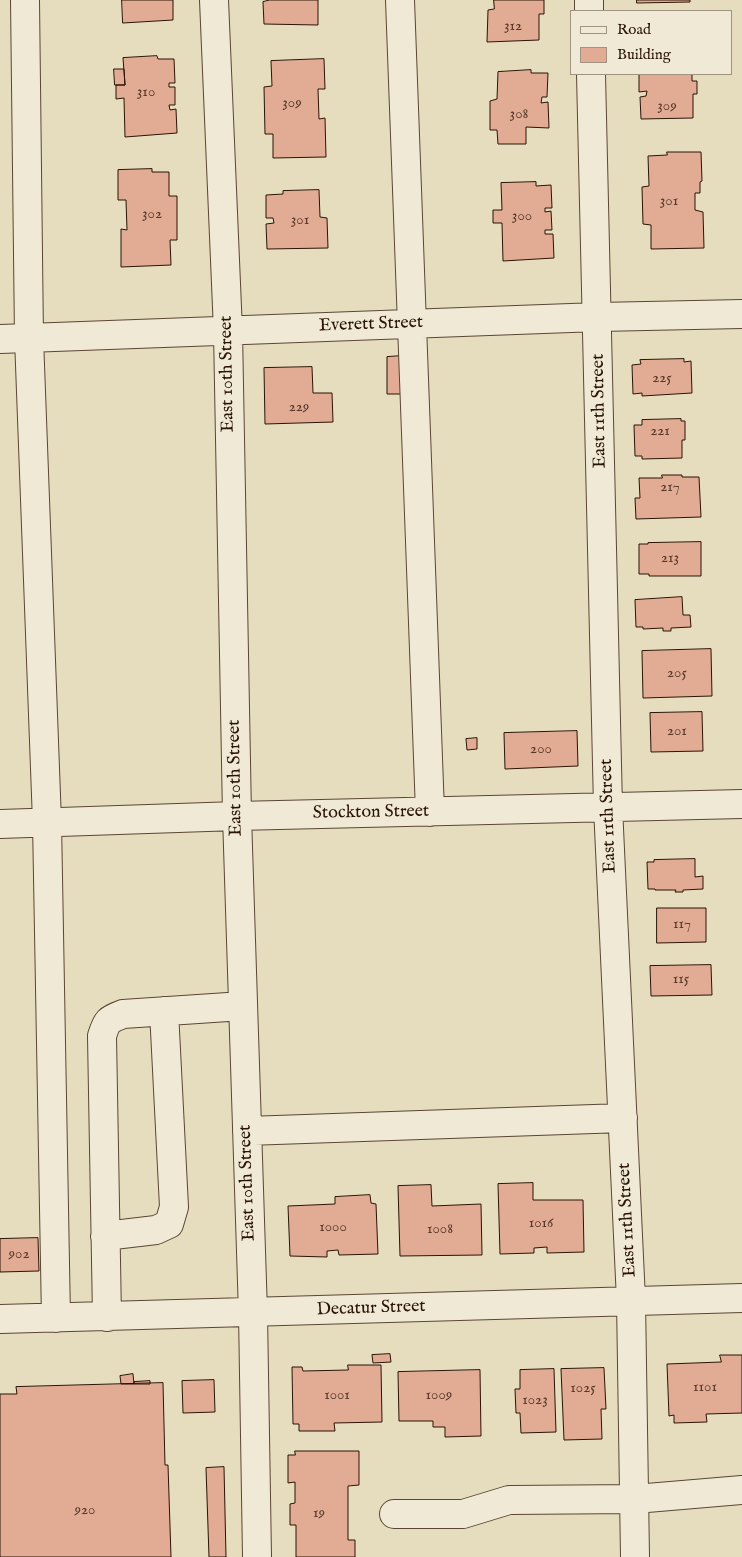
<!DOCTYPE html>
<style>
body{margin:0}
#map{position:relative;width:742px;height:1557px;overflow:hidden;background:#e6ddbf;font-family:"IM FELL English",serif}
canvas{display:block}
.legend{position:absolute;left:570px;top:10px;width:162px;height:65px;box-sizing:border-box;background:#efe9d5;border:1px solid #a19382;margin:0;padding:6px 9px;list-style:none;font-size:15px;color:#2b1305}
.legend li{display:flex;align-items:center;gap:10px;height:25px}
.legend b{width:25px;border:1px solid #a19382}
</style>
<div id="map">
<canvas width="742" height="1557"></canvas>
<ul class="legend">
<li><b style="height:6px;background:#efe9d5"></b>Road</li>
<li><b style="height:14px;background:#e1ab94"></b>Building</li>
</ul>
</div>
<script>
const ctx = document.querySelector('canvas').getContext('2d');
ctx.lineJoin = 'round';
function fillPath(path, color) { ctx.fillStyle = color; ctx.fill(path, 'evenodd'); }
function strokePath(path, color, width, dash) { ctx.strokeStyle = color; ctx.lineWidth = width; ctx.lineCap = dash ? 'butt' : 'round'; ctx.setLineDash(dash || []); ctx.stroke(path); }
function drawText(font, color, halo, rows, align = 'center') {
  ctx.font = font + ' "IM FELL English",serif'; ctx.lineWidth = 5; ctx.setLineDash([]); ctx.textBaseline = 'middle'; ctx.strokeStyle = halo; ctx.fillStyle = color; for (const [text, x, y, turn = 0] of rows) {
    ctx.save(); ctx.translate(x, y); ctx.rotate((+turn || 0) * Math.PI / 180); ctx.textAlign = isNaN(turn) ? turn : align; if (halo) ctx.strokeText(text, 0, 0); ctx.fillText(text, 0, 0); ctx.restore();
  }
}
const building = new Path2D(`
 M 122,0 L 173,0 L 173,20 L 123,23 Z
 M 270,0 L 318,0 L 318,25 L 264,24 L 263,2 Z
 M 494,0 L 544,0 L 544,14 L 539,14 L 539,40 L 487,42 L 488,10 L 494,9 Z
 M 637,0 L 690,0 L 690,2 L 637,3 Z
 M 157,56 L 158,59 L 174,59 L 175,83 L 169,83 L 169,87 L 175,87 L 175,105 L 169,105 L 170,110 L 176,109 L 177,133 L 125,137 L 124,98 L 116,99 L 116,85 L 125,85 L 123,58 Z
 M 324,59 L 325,89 L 318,89 L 319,119 L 325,118 L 326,157 L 273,158 L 273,134 L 265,134 L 264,87 L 272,86 L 271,61 Z
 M 114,69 L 124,69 L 125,85 L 115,85 Z
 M 531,70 L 531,73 L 548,73 L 547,97 L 542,97 L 541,103 L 548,102 L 549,128 L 526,127 L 526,144 L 498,144 L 497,130 L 490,130 L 490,101 L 497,99 L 498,72 Z
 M 646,74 L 692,74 L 692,81 L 697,81 L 697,94 L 693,94 L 693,118 L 641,119 L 640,97 L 646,96 L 647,91 L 639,92 L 639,75 Z
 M 667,152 L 701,152 L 702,181 L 700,182 L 700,193 L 695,193 L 695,210 L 703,212 L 704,248 L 651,249 L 651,225 L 643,224 L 642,187 L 649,186 L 648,156 L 667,155 Z
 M 152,169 L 152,172 L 169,172 L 169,196 L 177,196 L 177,240 L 170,240 L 171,265 L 121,267 L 121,229 L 127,230 L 126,200 L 118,200 L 118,170 Z
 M 536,182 L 536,186 L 551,185 L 552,208 L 545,208 L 545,212 L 551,211 L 552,230 L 545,230 L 545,234 L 553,234 L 554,258 L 503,261 L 502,223 L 493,223 L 493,210 L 502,210 L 501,183 Z
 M 319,190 L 320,217 L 327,218 L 328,248 L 267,249 L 266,224 L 274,223 L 273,218 L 266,218 L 266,195 L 283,194 L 283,191 Z
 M 402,356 L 403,394 L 387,394 L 387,357 Z
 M 684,359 L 684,362 L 691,361 L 692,393 L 642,396 L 642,393 L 633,394 L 632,365 L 641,364 L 640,360 Z
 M 312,367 L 313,393 L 332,393 L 333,422 L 265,424 L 264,368 Z
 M 681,419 L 681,421 L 685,421 L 685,440 L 682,440 L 682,458 L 642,459 L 642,456 L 635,456 L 634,425 L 642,425 L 642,420 Z
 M 662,475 L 682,475 L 682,477 L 699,477 L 701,517 L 636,519 L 635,498 L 640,498 L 639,478 L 662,478 Z
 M 701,542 L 701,576 L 649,576 L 649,574 L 639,574 L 639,544 L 648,544 L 648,543 Z
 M 682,597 L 683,615 L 690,615 L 691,627 L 671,628 L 671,631 L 663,631 L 663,628 L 643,629 L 643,627 L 636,627 L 635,600 Z
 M 711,649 L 712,696 L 643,698 L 642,651 Z
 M 702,712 L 703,751 L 651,752 L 650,713 Z
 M 577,731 L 578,766 L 505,769 L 504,733 Z
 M 477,738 L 477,749 L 467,750 L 466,739 Z
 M 695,859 L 695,877 L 703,876 L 703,889 L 683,890 L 683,892 L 675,892 L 676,890 L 655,890 L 655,889 L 648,889 L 647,862 L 654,862 L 654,860 Z
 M 657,908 L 706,908 L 706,942 L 657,943 Z
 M 711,965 L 712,995 L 651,996 L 650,966 Z
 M 533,1183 L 533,1200 L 583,1200 L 584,1252 L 547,1253 L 547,1247 L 534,1248 L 534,1253 L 500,1254 L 498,1184 Z
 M 431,1185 L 432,1206 L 481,1204 L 482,1255 L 400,1256 L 398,1186 Z
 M 370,1195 L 371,1203 L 376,1204 L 378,1254 L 339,1255 L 338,1250 L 327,1251 L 327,1257 L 290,1256 L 288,1206 L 335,1204 L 335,1197 Z
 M 38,1238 L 39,1271 L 0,1272 L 0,1239 Z
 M 390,1354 L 391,1362 L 373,1363 L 372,1355 Z
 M 720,1355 L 742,1355 L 742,1413 L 706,1414 L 707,1422 L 674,1423 L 674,1415 L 669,1416 L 667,1364 L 721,1362 Z
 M 348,1365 L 381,1365 L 382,1422 L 334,1423 L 335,1431 L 299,1431 L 299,1424 L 293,1424 L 292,1367 L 302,1367 L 303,1371 L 348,1370 Z
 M 604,1368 L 606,1409 L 601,1409 L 602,1439 L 564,1440 L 561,1369 Z
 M 554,1369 L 556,1432 L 521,1433 L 520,1413 L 516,1413 L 515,1389 L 520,1389 L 520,1370 Z
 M 480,1370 L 481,1436 L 445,1437 L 445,1427 L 433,1427 L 433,1421 L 399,1421 L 398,1372 Z
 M 133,1374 L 134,1384 L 121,1384 L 120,1376 Z
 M 214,1380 L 215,1412 L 183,1413 L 182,1381 Z
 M 150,1381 L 150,1384 L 134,1384 L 134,1382 Z
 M 163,1383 L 165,1465 L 168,1465 L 171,1557 L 0,1557 L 0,1394 L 17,1394 L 16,1387 Z
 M 295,1451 L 359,1451 L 359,1485 L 348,1486 L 348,1540 L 355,1540 L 355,1557 L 296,1557 L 296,1525 L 290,1525 L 290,1504 L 295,1503 L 295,1482 L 288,1483 L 288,1455 L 295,1455 Z
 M 224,1467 L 226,1557 L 209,1557 L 206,1468 Z`);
fillPath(building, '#e1ab94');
strokePath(building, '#2b1305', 1);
const minor = new Path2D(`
 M 25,0 L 29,338 L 47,822 L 56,1318
 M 214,0 L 228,331 L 237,816 L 253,1313 L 257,1557
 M 400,0 L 430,812
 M 589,0 L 589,11
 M 591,74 L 608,807 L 631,1300 L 635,1557
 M 0,339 L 598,317 L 742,314
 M 0,824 L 237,816 L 742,804
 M 247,1131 L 623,1118
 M 105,1236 L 156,1230 L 169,1224 L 174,1207 L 164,1011
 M 107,1317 L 102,1036 C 107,1020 108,1020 123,1014 L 243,1006
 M 0,1319 L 742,1298
 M 394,1514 L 463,1514 L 509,1500 L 635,1499 L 742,1490`);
strokePath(minor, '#5a4634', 30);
strokePath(minor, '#efe9d5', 28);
drawText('15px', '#583929', null, [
 ["312",513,27],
 ["310",146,93],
 ["309",292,104],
 ["309",667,107],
 ["308",519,115],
 ["301",669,202],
 ["302",152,215],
 ["300",522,217],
 ["301",300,221],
 ["225",662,379],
 ["229",299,408],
 ["221",660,432],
 ["217",670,488],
 ["213",670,559],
 ["205",677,674],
 ["201",677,732],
 ["200",541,750],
 ["117",682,925],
 ["115",681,980],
 ["1016",541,1224],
 ["1000",333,1228],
 ["1008",440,1230],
 ["902",19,1255],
 ["1101",705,1388],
 ["1025",583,1389],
 ["1001",337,1396],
 ["1009",439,1396],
 ["1023",535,1401],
 ["920",85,1511],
 ["19",319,1514]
]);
drawText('18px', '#2b1305', '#efe9d5', [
 ["Everett Street",371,325,-2],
 ["East 10th Street",228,374,-91],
 ["East 11th Street",600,411,-91],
 ["East 10th Street",236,778,-91],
 ["Stockton Street",371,813,-1],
 ["East 11th Street",609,816,-92],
 ["East 10th Street",248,1183,-92],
 ["East 11th Street",628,1220,-93],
 ["Decatur Street",371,1309,-2]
]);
</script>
